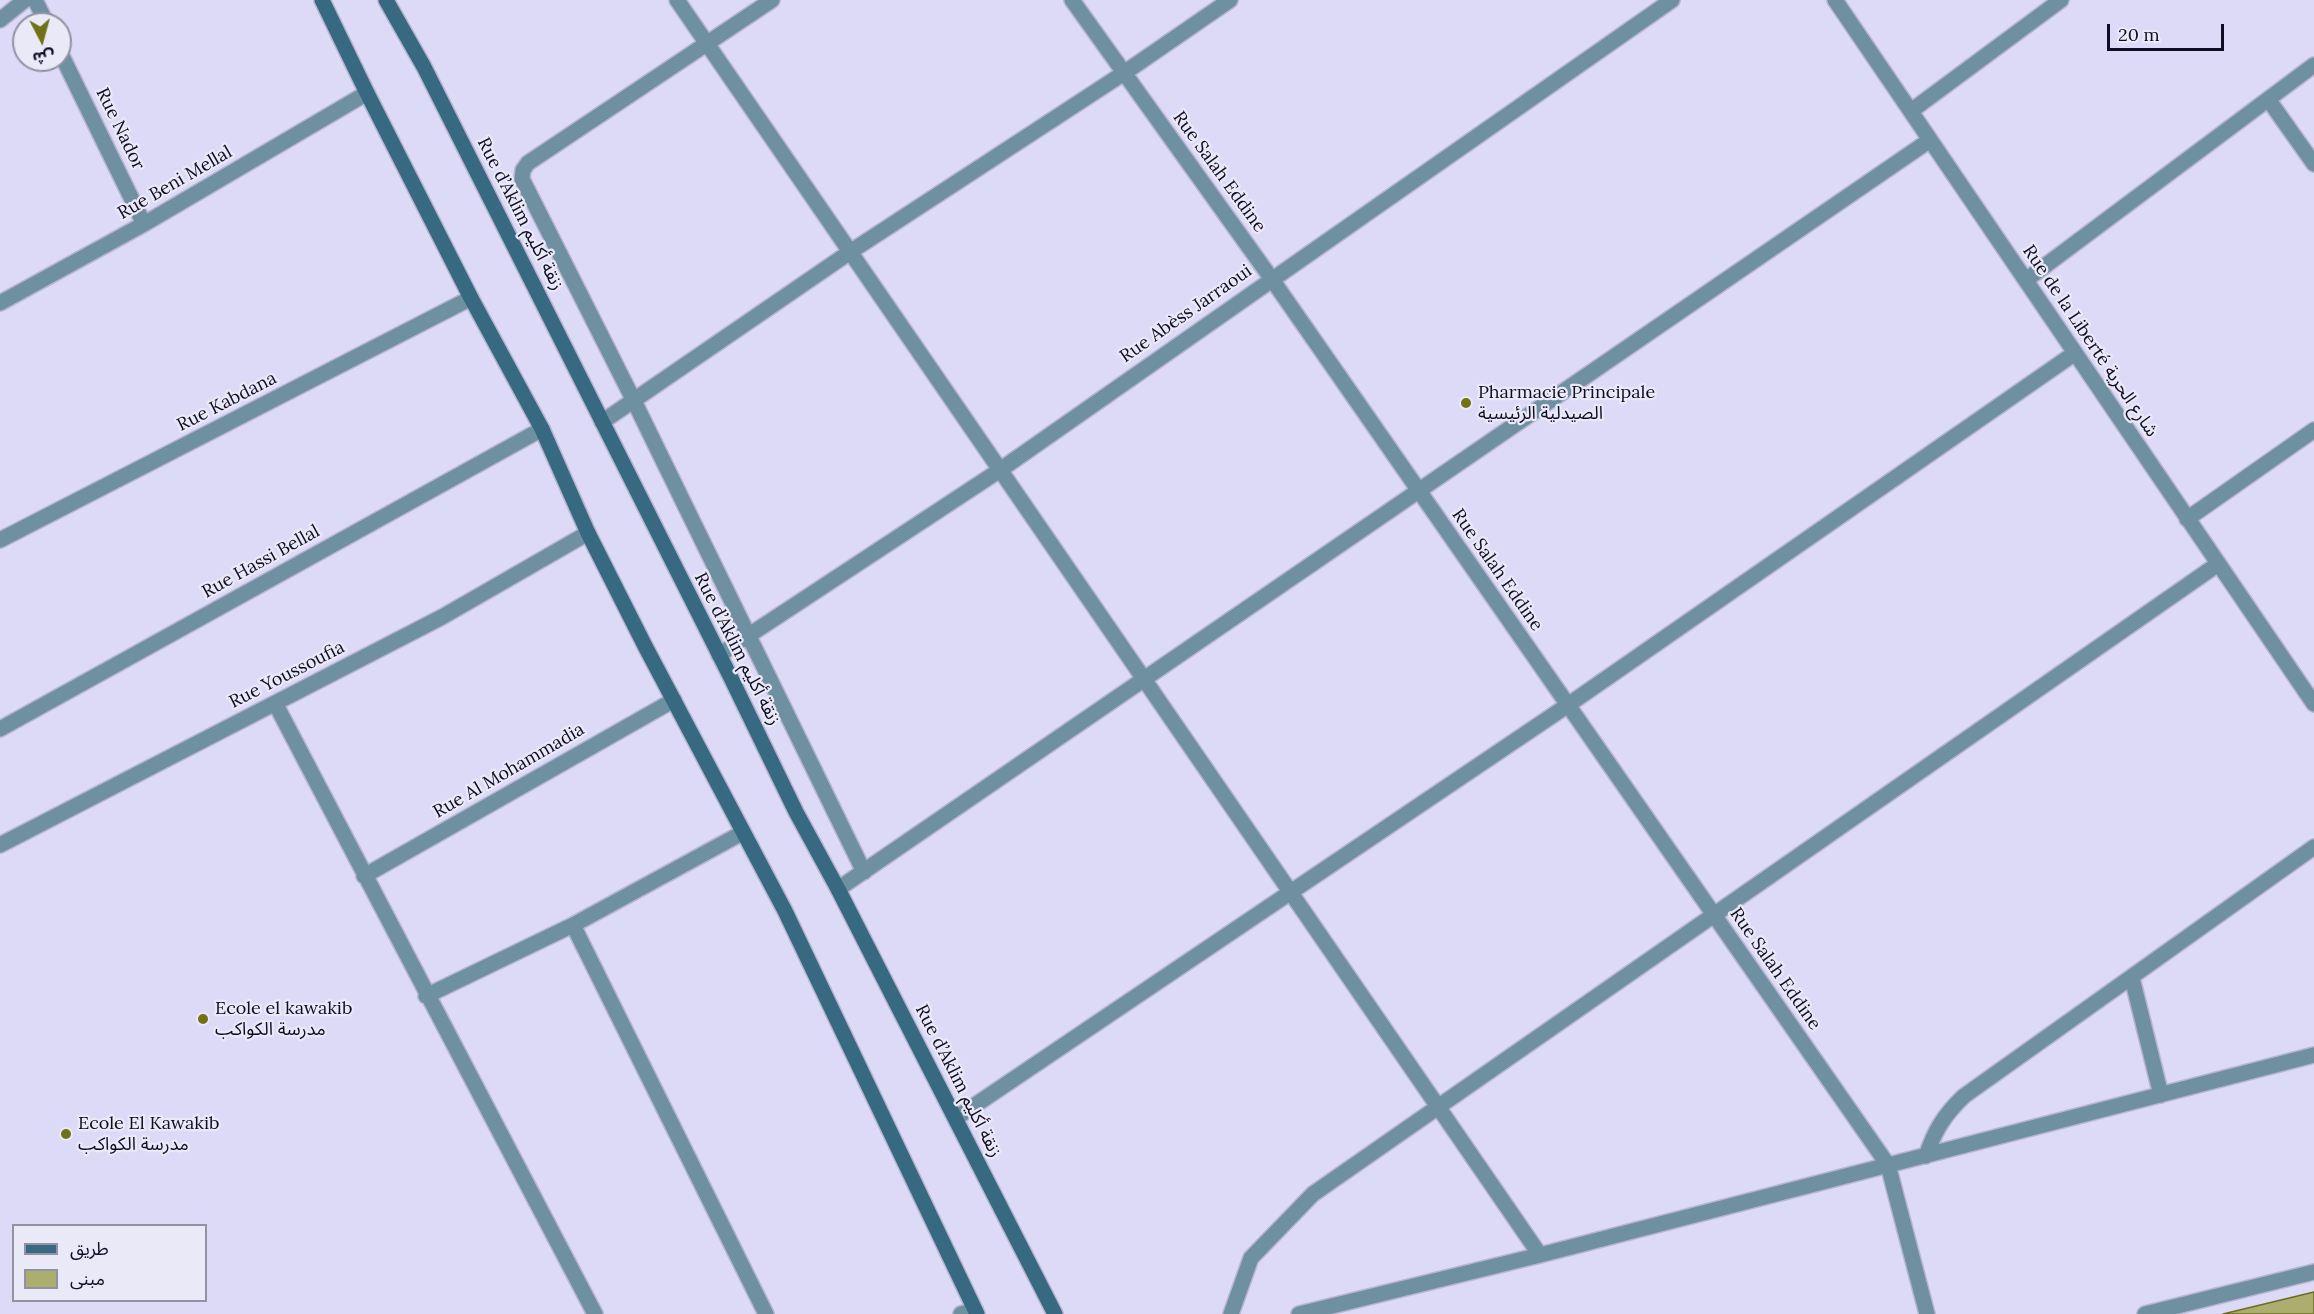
<!DOCTYPE html>
<meta charset="utf-8">
<style>
body{margin:0}
#map{position:relative;width:2314px;height:1314px;overflow:hidden;background:#dddaf7;font-family:Lora,"Noto Sans Arabic",serif}
canvas{display:block}
.legend{position:absolute;left:12px;top:1224px;width:195px;height:78px;box-sizing:border-box;background:#eae9f8;border:2px solid #9391a4;margin:0;padding:8px 10px;list-style:none;font-size:18px;color:#110c25}
.legend li{display:flex;align-items:center;gap:12px;height:30px}
.legend b{width:30px;border:2px solid #9391a4}
.north{position:absolute;left:12px;top:12px;width:60px;height:60px;box-sizing:border-box;background:#eae9f8;border:2px solid #9391a4;border-radius:50%;rotate:174deg;font-size:16px;font-weight:700;line-height:24px;text-align:center;color:#110c25}
.north::after{content:'';display:block;margin:auto;width:21px;height:27px;background:#717115;clip-path:polygon(50% 0,100% 100%,50% 72%,0 100%)}
.scale{position:absolute;left:2107px;top:24px;width:117px;height:27px;box-sizing:border-box;border:3px solid #110c25;border-top:0;padding-left:8px;font-size:18px;line-height:21px;white-space:nowrap;color:#110c25;-webkit-text-stroke:4px #eae9f8;paint-order:stroke}
</style>
<div id="map">
<canvas width="2314" height="1314"></canvas>
<ul class="legend">
<li><b style="height:8px;background:#376a81"></b>طريق</li>
<li><b style="height:16px;background:#acae6f"></b>مبنى</li>
</ul>
<div class="north">ش</div>
<div class="scale">20 m</div>
</div>
<script>
const ctx = document.querySelector('canvas').getContext('2d');
ctx.lineJoin = 'round';
function fillPath(path, color) { ctx.fillStyle = color; ctx.fill(path, 'evenodd'); }
function strokePath(path, color, width, dash) { ctx.strokeStyle = color; ctx.lineWidth = width; ctx.lineCap = dash ? 'butt' : 'round'; ctx.setLineDash(dash || []); ctx.stroke(path); }
function drawText(font, color, halo, rows, align = 'center') {
  ctx.font = font + ' Lora,"Noto Sans Arabic",serif'; ctx.lineWidth = 4.5; ctx.setLineDash([]); ctx.textBaseline = 'middle'; ctx.strokeStyle = halo; ctx.fillStyle = color; for (const [text, x, y, turn = 0] of rows) {
    ctx.save(); ctx.translate(x, y); ctx.rotate((+turn || 0) * Math.PI / 180); ctx.textAlign = isNaN(turn) ? turn : align; if (halo) ctx.strokeText(text, 0, 0); ctx.fillText(text, 0, 0); ctx.restore();
  }
}
const building = new Path2D(`
 M 2314,1292 L 2314,1314 L 2223,1314 Z`);
fillPath(building, '#acae6f');
strokePath(building, '#6b6b1e', 1.5);
const lane = new Path2D(`
 M 1888,1165 L 1927,1314
 M 2145,1314 L 2314,1272`);
const street = new Path2D(`
 M 35,0 L 47,24
 M 677,0 L 1540,1255
 M 772,0 L 528,163 L 523,170 L 522,179 L 633,399 L 864,872
 M 1072,0 L 1271,278 L 1888,1165
 M 1835,0 L 2314,704
 M 0,20 L 25,0
 M 60,52 L 144,224
 M 2268,99 L 2314,164
 M 1911,111 L 2061,0
 M 2026,280 L 2314,65
 M 0,303 L 144,224 L 367,93
 M 602,422 L 850,252 L 1124,73 L 1230,0
 M 2187,519 L 2314,430
 M 0,540 L 471,298
 M 719,655 L 1000,470 L 1672,0
 M 275,703 L 595,1314
 M 0,729 L 542,429
 M 0,845 L 442,617 L 588,533
 M 364,876 L 674,700
 M 838,889 L 1930,140
 M 573,925 L 766,1314
 M 2132,978 L 2161,1095
 M 426,996 L 573,925 L 742,833
 M 956,1118 L 1568,705 L 2075,353
 M 1926,1156 C 1935,1130 1944,1115 1964,1096 L 2314,847
 M 961,1314 L 975,1310
 M 1231,1314 L 1251,1258 L 1313,1194 L 2218,564
 M 1299,1314 L 1540,1255 L 2314,1055`);
const secondary = new Path2D(`
 M 322,0 L 367,93 L 471,298 L 542,429 L 588,533 L 645,646 L 785,911 L 977,1314
 M 386,0 L 424,67 L 731,678 L 796,812 L 838,889 L 1055,1314`);
strokePath(lane, '#b8b5d1', 18);
strokePath(street, '#b8b5d1', 18);
strokePath(secondary, '#b8b5d1', 18);
strokePath(lane, '#6f90a0', 15);
strokePath(street, '#6f90a0', 15);
strokePath(secondary, '#376a81', 15);
for (const [x, y, r, color] of [
 [1466,403,6,"#717115"],
 [203,1019,6,"#717115"],
 [66,1134,6,"#717115"]
]) { const dot = new Path2D(); dot.arc(x, y, r, 0, 2 * Math.PI); ctx.fillStyle = color; ctx.fill(dot); strokePath(dot, '#eae9f8', 2); }
drawText('18px', '#110c25', '#eae9f8', [
 ["Rue Nador",120,129,64],
 ["Rue Salah Eddine",1219,172,54],
 ["Rue Beni Mellal",175,183,-30],
 ["Rue d’Aklim زنقة أكليم",520,214,63],
 ["Rue Abèss Jarraoui",1186,314,-35],
 ["Rue de la Liberté شارع الحرية",2090,341,56],
 ["Rue Kabdana",227,402,-27],
 ["Rue Hassi Bellal",261,562,-29],
 ["Rue Salah Eddine",1497,570,55],
 ["Rue d’Aklim زنقة أكليم",737,649,63],
 ["Rue Youssoufia",287,675,-27],
 ["Rue Al Mohammadia",509,771,-30],
 ["Rue Salah Eddine",1775,969,55],
 ["Rue d’Aklim زنقة أكليم",958,1081,63]
]);
drawText('18px', '#110c25', '#eae9f8', [
 ["Pharmacie Principale",1478,393],
 ["الصيدلية الرئيسية",1478,414],
 ["Ecole el kawakib",215,1009],
 ["مدرسة الكواكب",215,1030],
 ["Ecole El Kawakib",78,1124],
 ["مدرسة الكواكب",78,1145]
], 'left');
</script>
